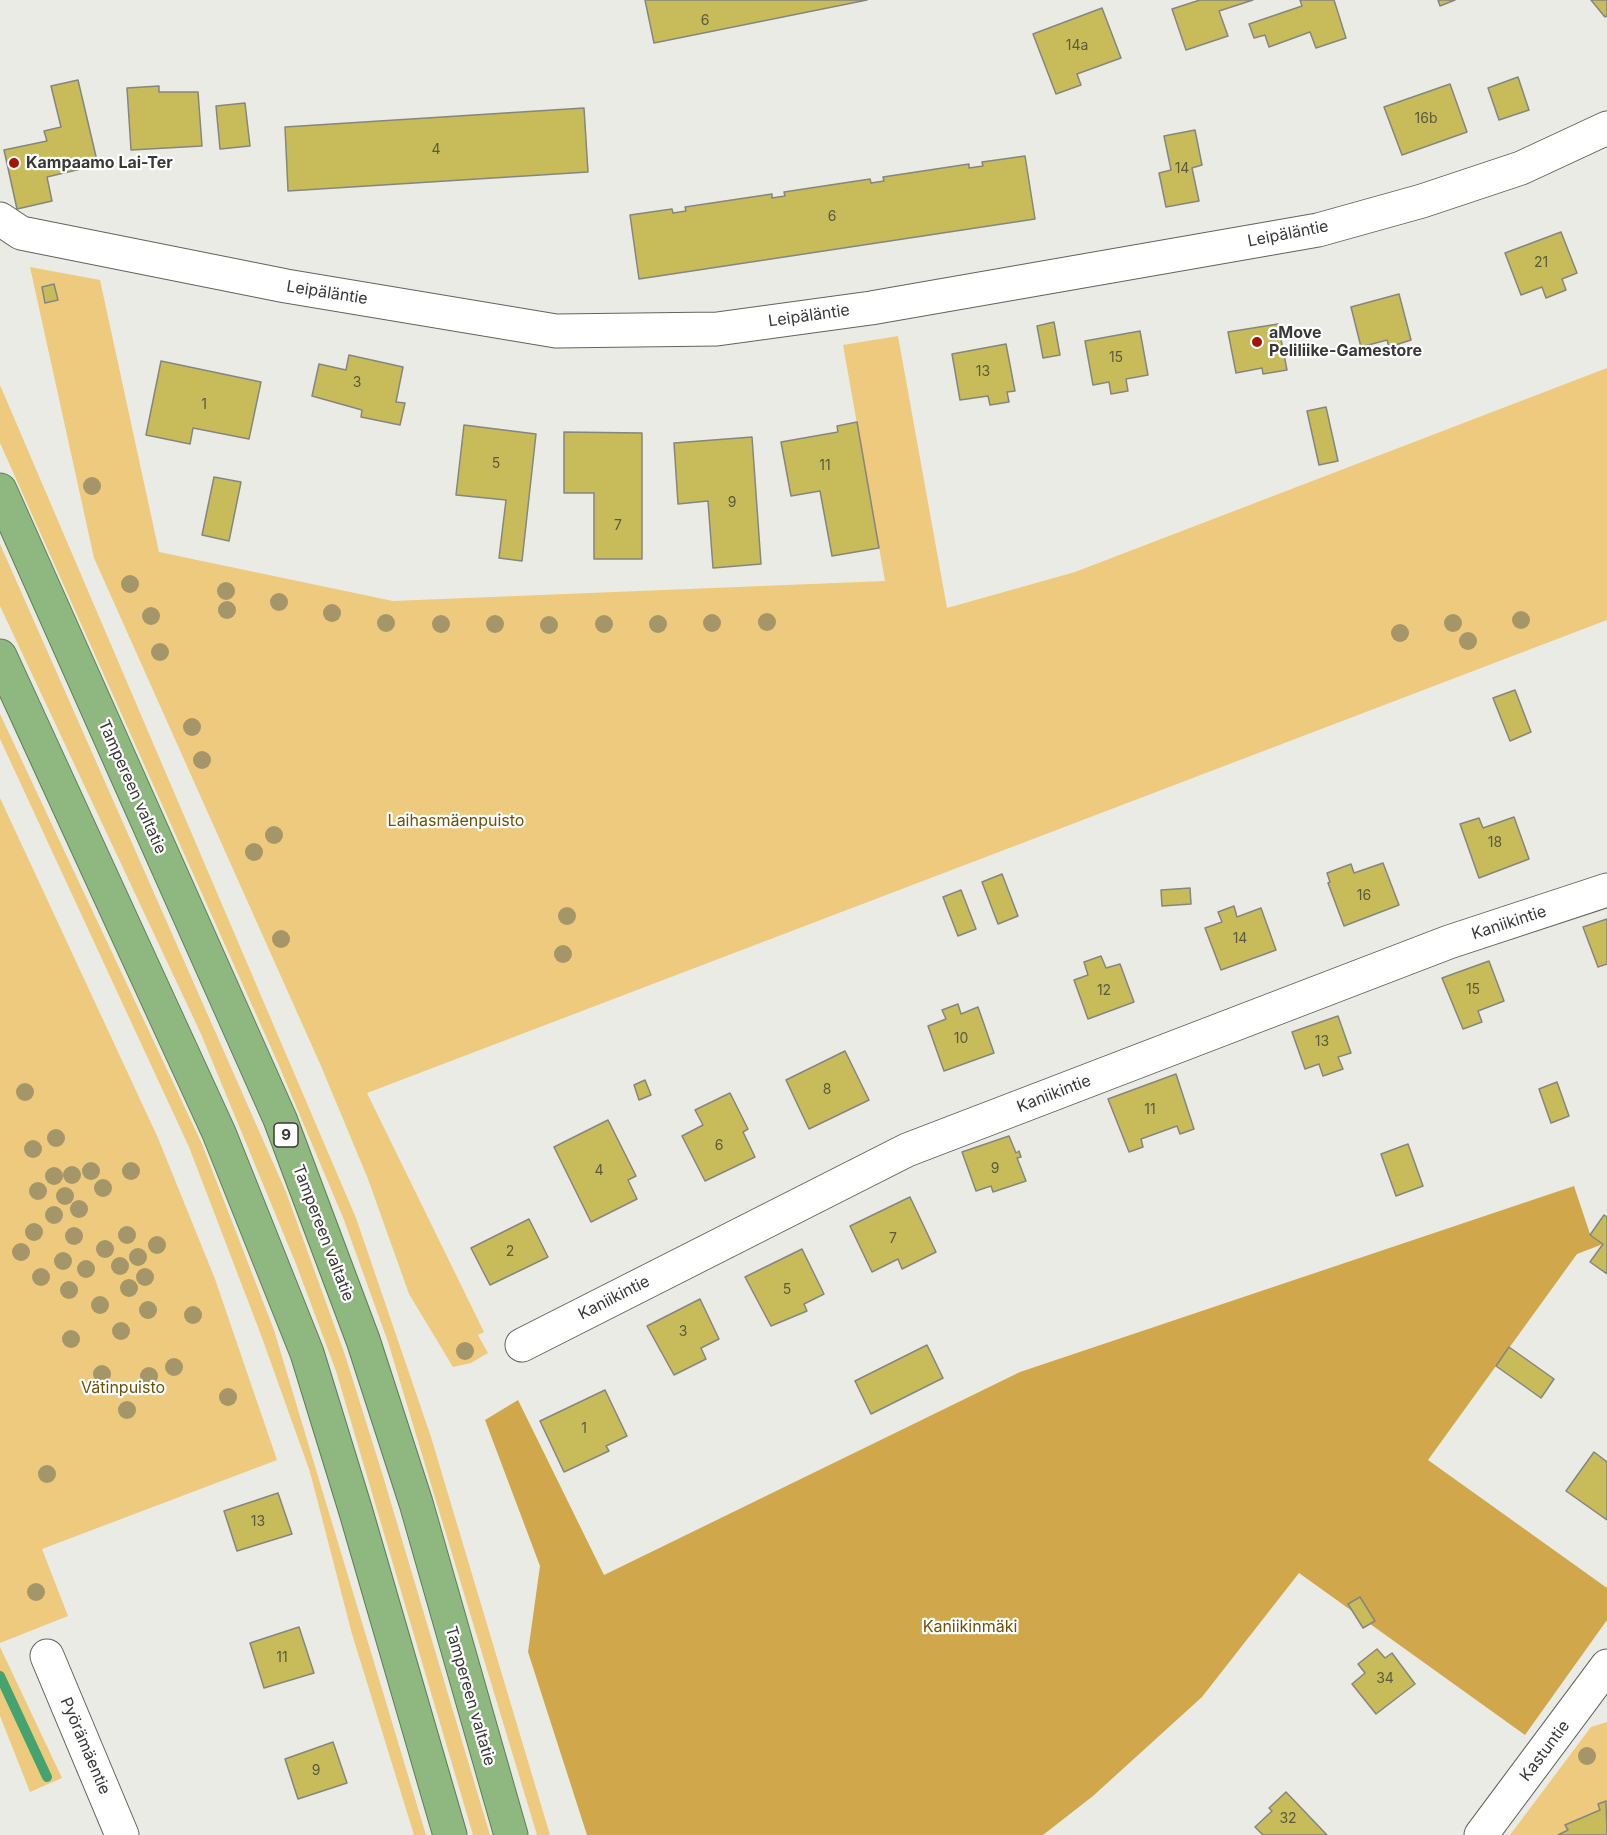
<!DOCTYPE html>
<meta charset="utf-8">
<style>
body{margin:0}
canvas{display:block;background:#e9ebe4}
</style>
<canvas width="1607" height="1835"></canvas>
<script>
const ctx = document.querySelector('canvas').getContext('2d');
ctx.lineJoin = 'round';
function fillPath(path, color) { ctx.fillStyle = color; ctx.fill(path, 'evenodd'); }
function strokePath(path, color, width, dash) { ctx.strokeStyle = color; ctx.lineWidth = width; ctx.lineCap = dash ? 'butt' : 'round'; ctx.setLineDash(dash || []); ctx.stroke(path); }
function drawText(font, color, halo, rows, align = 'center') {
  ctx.font = font + ' Inter,sans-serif'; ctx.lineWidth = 4.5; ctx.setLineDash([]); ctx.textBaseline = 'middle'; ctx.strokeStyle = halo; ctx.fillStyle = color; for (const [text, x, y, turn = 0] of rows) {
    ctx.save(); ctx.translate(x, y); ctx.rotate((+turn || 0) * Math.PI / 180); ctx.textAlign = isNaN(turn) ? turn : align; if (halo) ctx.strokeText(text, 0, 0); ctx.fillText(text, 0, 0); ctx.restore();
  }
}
fillPath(new Path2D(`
 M 30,267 L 100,280 L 159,552 L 393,601 L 885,581 L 843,345 L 898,336 L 947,608 L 1075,572 L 1607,368 L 1607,620 L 367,1093 L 484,1332 L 478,1335 L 488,1353 L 471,1363 L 453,1367 L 409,1294 L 368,1179 L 321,1066 L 94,558 Z
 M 0,385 L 356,1218 L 431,1437 L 550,1835 L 537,1835 L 388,1342 L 344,1220 L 277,1061 L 0,443 Z
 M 0,544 L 286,1192 L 345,1355 L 383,1476 L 490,1835 L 473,1835 L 336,1371 L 296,1264 L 201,1034 L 0,606 Z
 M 0,714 L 202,1144 L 274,1330 L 426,1835 L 414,1835 L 352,1634 L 310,1472 L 261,1335 L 189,1147 L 0,739 Z
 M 0,798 L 158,1138 L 215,1279 L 277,1460 L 42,1549 L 68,1616 L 0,1643 Z
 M 0,1647 L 62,1778 L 30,1792 L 0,1716 Z
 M 1607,1722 L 1607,1802 L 1598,1804 L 1600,1810 L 1566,1825 L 1568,1830 L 1558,1835 L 1510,1835 L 1591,1727 Z`), '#eeca7e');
fillPath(new Path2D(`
 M 1574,1186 L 1590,1234 L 1603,1244 L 1577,1254 L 1428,1460 L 1607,1588 L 1607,1620 L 1525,1735 L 1299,1573 L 1202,1697 L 1093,1796 L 1043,1835 L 587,1835 L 528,1652 L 540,1566 L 485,1420 L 518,1400 L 604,1575 L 1020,1372 Z`), '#d1a74c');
strokePath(new Path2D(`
 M 0,1676 L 47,1777`), '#45a36f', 10);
const building = new Path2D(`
 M 645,0 L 867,0 L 654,43 Z
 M 1200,0 L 1253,0 L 1219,11 L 1228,36 L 1186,50 L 1172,9 Z
 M 1300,0 L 1334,0 L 1346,38 L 1316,48 L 1310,32 L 1269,47 L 1265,35 L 1254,38 L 1249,24 L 1302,6 Z
 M 1438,0 L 1455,0 L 1440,6 Z
 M 1591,0 L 1607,0 L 1607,16 L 1605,17 Z
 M 1102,8 L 1121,58 L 1077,74 L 1081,85 L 1056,94 L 1033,34 Z
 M 1518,77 L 1529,110 L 1499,120 L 1488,88 Z
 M 78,80 L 98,165 L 47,177 L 52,201 L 17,209 L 4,150 L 47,141 L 44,131 L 61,127 L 51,86 Z
 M 1450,84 L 1467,132 L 1402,155 L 1384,107 Z
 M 159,86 L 159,92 L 198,92 L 202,146 L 131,150 L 127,88 Z
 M 245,103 L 250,146 L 220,149 L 216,106 Z
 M 584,108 L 588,172 L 288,191 L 285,127 Z
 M 1195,130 L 1202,165 L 1192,168 L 1199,201 L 1166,207 L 1159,173 L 1171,170 L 1164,136 Z
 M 1025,156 L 1035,219 L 639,279 L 630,215 L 672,209 L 673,213 L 686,211 L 685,207 L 772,194 L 772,198 L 785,196 L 784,192 L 870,179 L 871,183 L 884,181 L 883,177 L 969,164 L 969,168 L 983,166 L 982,162 Z
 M 1561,232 L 1577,273 L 1562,279 L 1566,290 L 1546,298 L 1542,287 L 1521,295 L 1505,253 Z
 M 54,284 L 58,300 L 45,303 L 42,287 Z
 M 1399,294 L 1411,340 L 1389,347 L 1387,340 L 1361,347 L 1351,307 Z
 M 1054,322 L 1060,355 L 1043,358 L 1037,326 Z
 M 1278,324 L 1287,370 L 1263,374 L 1262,368 L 1236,373 L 1228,332 Z
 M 1140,331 L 1148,375 L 1126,379 L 1128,391 L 1111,394 L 1109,382 L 1093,385 L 1085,341 Z
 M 1006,344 L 1015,391 L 1007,392 L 1009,402 L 990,405 L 988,396 L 960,400 L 952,354 Z
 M 349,355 L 403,367 L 396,402 L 405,403 L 400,425 L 361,417 L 362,410 L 312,396 L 319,364 L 346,370 Z
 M 161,361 L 261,382 L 249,439 L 193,428 L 190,444 L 146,435 Z
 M 1326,407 L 1338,461 L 1319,465 L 1307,411 Z
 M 857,422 L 879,548 L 832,556 L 820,491 L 791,496 L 781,442 L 838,432 L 837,426 Z
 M 464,425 L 536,434 L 522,561 L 499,558 L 506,500 L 456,495 Z
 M 564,432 L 642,433 L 642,559 L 594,559 L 594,493 L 564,493 Z
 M 752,437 L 761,564 L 713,568 L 708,501 L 678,504 L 674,443 Z
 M 214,477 L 241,482 L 229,541 L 202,535 Z
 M 1515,690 L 1531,732 L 1510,741 L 1493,698 Z
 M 1514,817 L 1529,859 L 1479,878 L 1460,824 L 1479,818 L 1483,828 Z
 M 1383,863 L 1399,905 L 1344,926 L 1328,883 L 1330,882 L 1327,873 L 1351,864 L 1354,873 Z
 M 1002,874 L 1018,916 L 998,924 L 982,882 Z
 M 1190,888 L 1191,904 L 1162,906 L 1161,890 Z
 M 961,890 L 976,929 L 958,936 L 943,897 Z
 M 1234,906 L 1237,917 L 1261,908 L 1276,950 L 1221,970 L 1205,928 L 1222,922 L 1218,912 Z
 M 1607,919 L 1607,964 L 1598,967 L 1583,927 Z
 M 1101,956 L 1106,968 L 1120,964 L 1134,1002 L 1088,1019 L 1074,980 L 1088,975 L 1084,962 Z
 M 1489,961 L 1504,1001 L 1478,1011 L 1482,1022 L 1463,1029 L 1442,978 Z
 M 958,1004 L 961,1014 L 978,1007 L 994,1053 L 944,1071 L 928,1026 L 946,1019 L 942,1010 Z
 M 1338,1016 L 1351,1053 L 1338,1057 L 1343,1069 L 1323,1076 L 1319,1064 L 1305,1069 L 1292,1032 Z
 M 845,1051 L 869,1100 L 809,1129 L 786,1080 Z
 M 1176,1074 L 1194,1129 L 1180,1134 L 1177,1126 L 1141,1139 L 1143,1147 L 1129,1152 L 1108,1099 Z
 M 645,1080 L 651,1095 L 639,1100 L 634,1085 Z
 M 1557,1082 L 1569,1116 L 1551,1123 L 1539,1089 Z
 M 730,1093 L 748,1129 L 743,1132 L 755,1157 L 705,1181 L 682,1136 L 703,1125 L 695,1110 Z
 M 608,1120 L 636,1176 L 628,1180 L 637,1199 L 591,1222 L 554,1147 Z
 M 1009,1136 L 1016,1153 L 1019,1151 L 1021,1157 L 1017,1158 L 1026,1181 L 993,1192 L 991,1186 L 976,1191 L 962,1152 Z
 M 1408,1144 L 1423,1186 L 1396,1196 L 1381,1154 Z
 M 910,1197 L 936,1252 L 902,1269 L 898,1259 L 872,1272 L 850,1226 Z
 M 1604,1215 L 1607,1217 L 1607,1274 L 1590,1262 L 1603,1244 L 1590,1235 Z
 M 529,1219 L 548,1257 L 490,1285 L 471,1248 Z
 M 802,1249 L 824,1294 L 804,1304 L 807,1311 L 771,1326 L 745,1277 Z
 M 700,1299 L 719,1339 L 701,1348 L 706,1359 L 674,1375 L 647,1326 Z
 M 927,1345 L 943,1378 L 871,1414 L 855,1381 Z
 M 1509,1347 L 1554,1379 L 1541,1398 L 1496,1366 Z
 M 605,1390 L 627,1436 L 606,1446 L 609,1451 L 564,1472 L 540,1421 Z
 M 1594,1452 L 1607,1462 L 1607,1520 L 1566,1491 Z
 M 278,1493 L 292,1534 L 237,1551 L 224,1511 Z
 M 1360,1597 L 1375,1621 L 1363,1628 L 1348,1604 Z
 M 299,1627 L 314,1673 L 264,1688 L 250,1643 Z
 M 1377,1649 L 1385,1658 L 1392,1653 L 1415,1684 L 1376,1714 L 1352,1684 L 1365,1673 L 1358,1664 Z
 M 333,1742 L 347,1783 L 298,1799 L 285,1759 Z
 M 1286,1792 L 1327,1835 L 1263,1835 L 1255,1827 L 1272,1811 L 1269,1808 Z
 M 1606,1801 L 1607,1835 L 1558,1835 L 1568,1830 L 1565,1825 L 1600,1810 L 1598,1804 Z`);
fillPath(building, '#c7bb5a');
strokePath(building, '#86867f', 1.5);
const minor = new Path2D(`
 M 0,219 L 21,233 L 286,286 L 556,331 L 717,329 L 871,308 L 1318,230 L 1422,201 L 1521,168 L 1607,128
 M 522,1345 L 907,1150 L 1449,942 L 1607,890
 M 47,1656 L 122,1835
 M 1481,1835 L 1607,1666`);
const trunk = new Path2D(`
 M 0,490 L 280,1119 L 363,1340 L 416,1503 L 511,1835
 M 0,656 L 219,1133 L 307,1353 L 356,1512 L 450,1835`);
strokePath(minor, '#62645e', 35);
strokePath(trunk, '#5e8052', 35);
strokePath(minor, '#fff', 33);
strokePath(trunk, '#8eb880', 33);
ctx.fillStyle = '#a5966a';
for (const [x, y] of [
 [92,486],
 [130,584],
 [226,591],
 [279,602],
 [227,610],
 [332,613],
 [151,616],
 [1521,620],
 [767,622],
 [386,623],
 [712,623],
 [1453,623],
 [441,624],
 [495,624],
 [604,624],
 [658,624],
 [549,625],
 [1400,633],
 [1468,641],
 [160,652],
 [192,727],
 [202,760],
 [274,835],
 [254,852],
 [567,916],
 [281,939],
 [563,954],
 [25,1092],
 [56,1138],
 [33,1149],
 [91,1171],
 [131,1171],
 [72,1175],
 [54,1176],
 [103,1188],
 [38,1191],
 [65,1196],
 [79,1209],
 [54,1215],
 [34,1232],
 [127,1235],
 [74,1236],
 [157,1245],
 [105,1249],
 [21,1252],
 [138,1257],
 [63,1261],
 [120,1266],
 [86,1269],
 [41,1277],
 [145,1277],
 [129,1288],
 [69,1290],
 [100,1305],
 [148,1310],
 [193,1315],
 [121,1331],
 [71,1339],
 [465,1351],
 [174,1367],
 [102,1374],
 [149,1376],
 [228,1397],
 [127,1410],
 [47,1474],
 [36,1592],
 [1587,1756]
]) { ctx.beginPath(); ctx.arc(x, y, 9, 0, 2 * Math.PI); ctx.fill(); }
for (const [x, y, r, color] of [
 [14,163,6,"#a71407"],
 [1257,342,6,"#a71407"]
]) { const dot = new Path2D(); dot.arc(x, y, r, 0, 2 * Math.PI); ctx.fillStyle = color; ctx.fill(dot); strokePath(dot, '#fff', 2); }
drawText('14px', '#5c5a3f', null, [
 ["6",705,21],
 ["14a",1077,46],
 ["16b",1426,119],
 ["4",436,150],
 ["14",1182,169],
 ["6",832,217],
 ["21",1541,263],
 ["15",1116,358],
 ["13",983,372],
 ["3",357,383],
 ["1",204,405],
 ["5",496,464],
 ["11",825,466],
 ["9",732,503],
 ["7",618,526],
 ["18",1495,843],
 ["16",1364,896],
 ["14",1240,939],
 ["15",1473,990],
 ["12",1104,991],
 ["10",961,1039],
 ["13",1322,1042],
 ["8",827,1090],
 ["11",1150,1110],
 ["6",719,1146],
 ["9",995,1169],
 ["4",599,1171],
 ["7",893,1239],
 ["2",510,1252],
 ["5",787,1290],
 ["3",683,1332],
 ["1",584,1429],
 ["13",258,1522],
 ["11",282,1658],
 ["34",1385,1679],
 ["9",316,1771],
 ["32",1288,1819]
]);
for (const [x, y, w] of [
 [286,1135,24]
]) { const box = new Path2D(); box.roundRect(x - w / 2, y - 12, w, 24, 4.5); ctx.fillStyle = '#fff'; ctx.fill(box); strokePath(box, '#383936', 1.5); }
drawText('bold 15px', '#383936', null, [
 ["9",286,1135]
]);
drawText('bold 16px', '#383936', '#fff', [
 ["Kampaamo Lai-Ter",26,163],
 ["aMove",1269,333],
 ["Peliliike-Gamestore",1269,351]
], 'left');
drawText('16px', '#383936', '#fff', [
 ["Leipäläntie",1288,234,-11],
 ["Leipäläntie",327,293,9],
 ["Leipäläntie",809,316,-8],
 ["Tampereen valtatie",132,787,66],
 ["Kaniikintie",1509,923,-18],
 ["Kaniikintie",1054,1094,-21],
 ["Tampereen valtatie",323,1233,69],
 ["Kaniikintie",614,1298,-27],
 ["Tampereen valtatie",470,1696,74],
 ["Pyörämäentie",85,1746,67],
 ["Kastuntie",1545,1751,-53]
]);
drawText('16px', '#6d5107', '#fff', [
 ["Laihasmäenpuisto",456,821],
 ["Vätinpuisto",123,1388],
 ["Kaniikinmäki",970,1627]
]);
</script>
